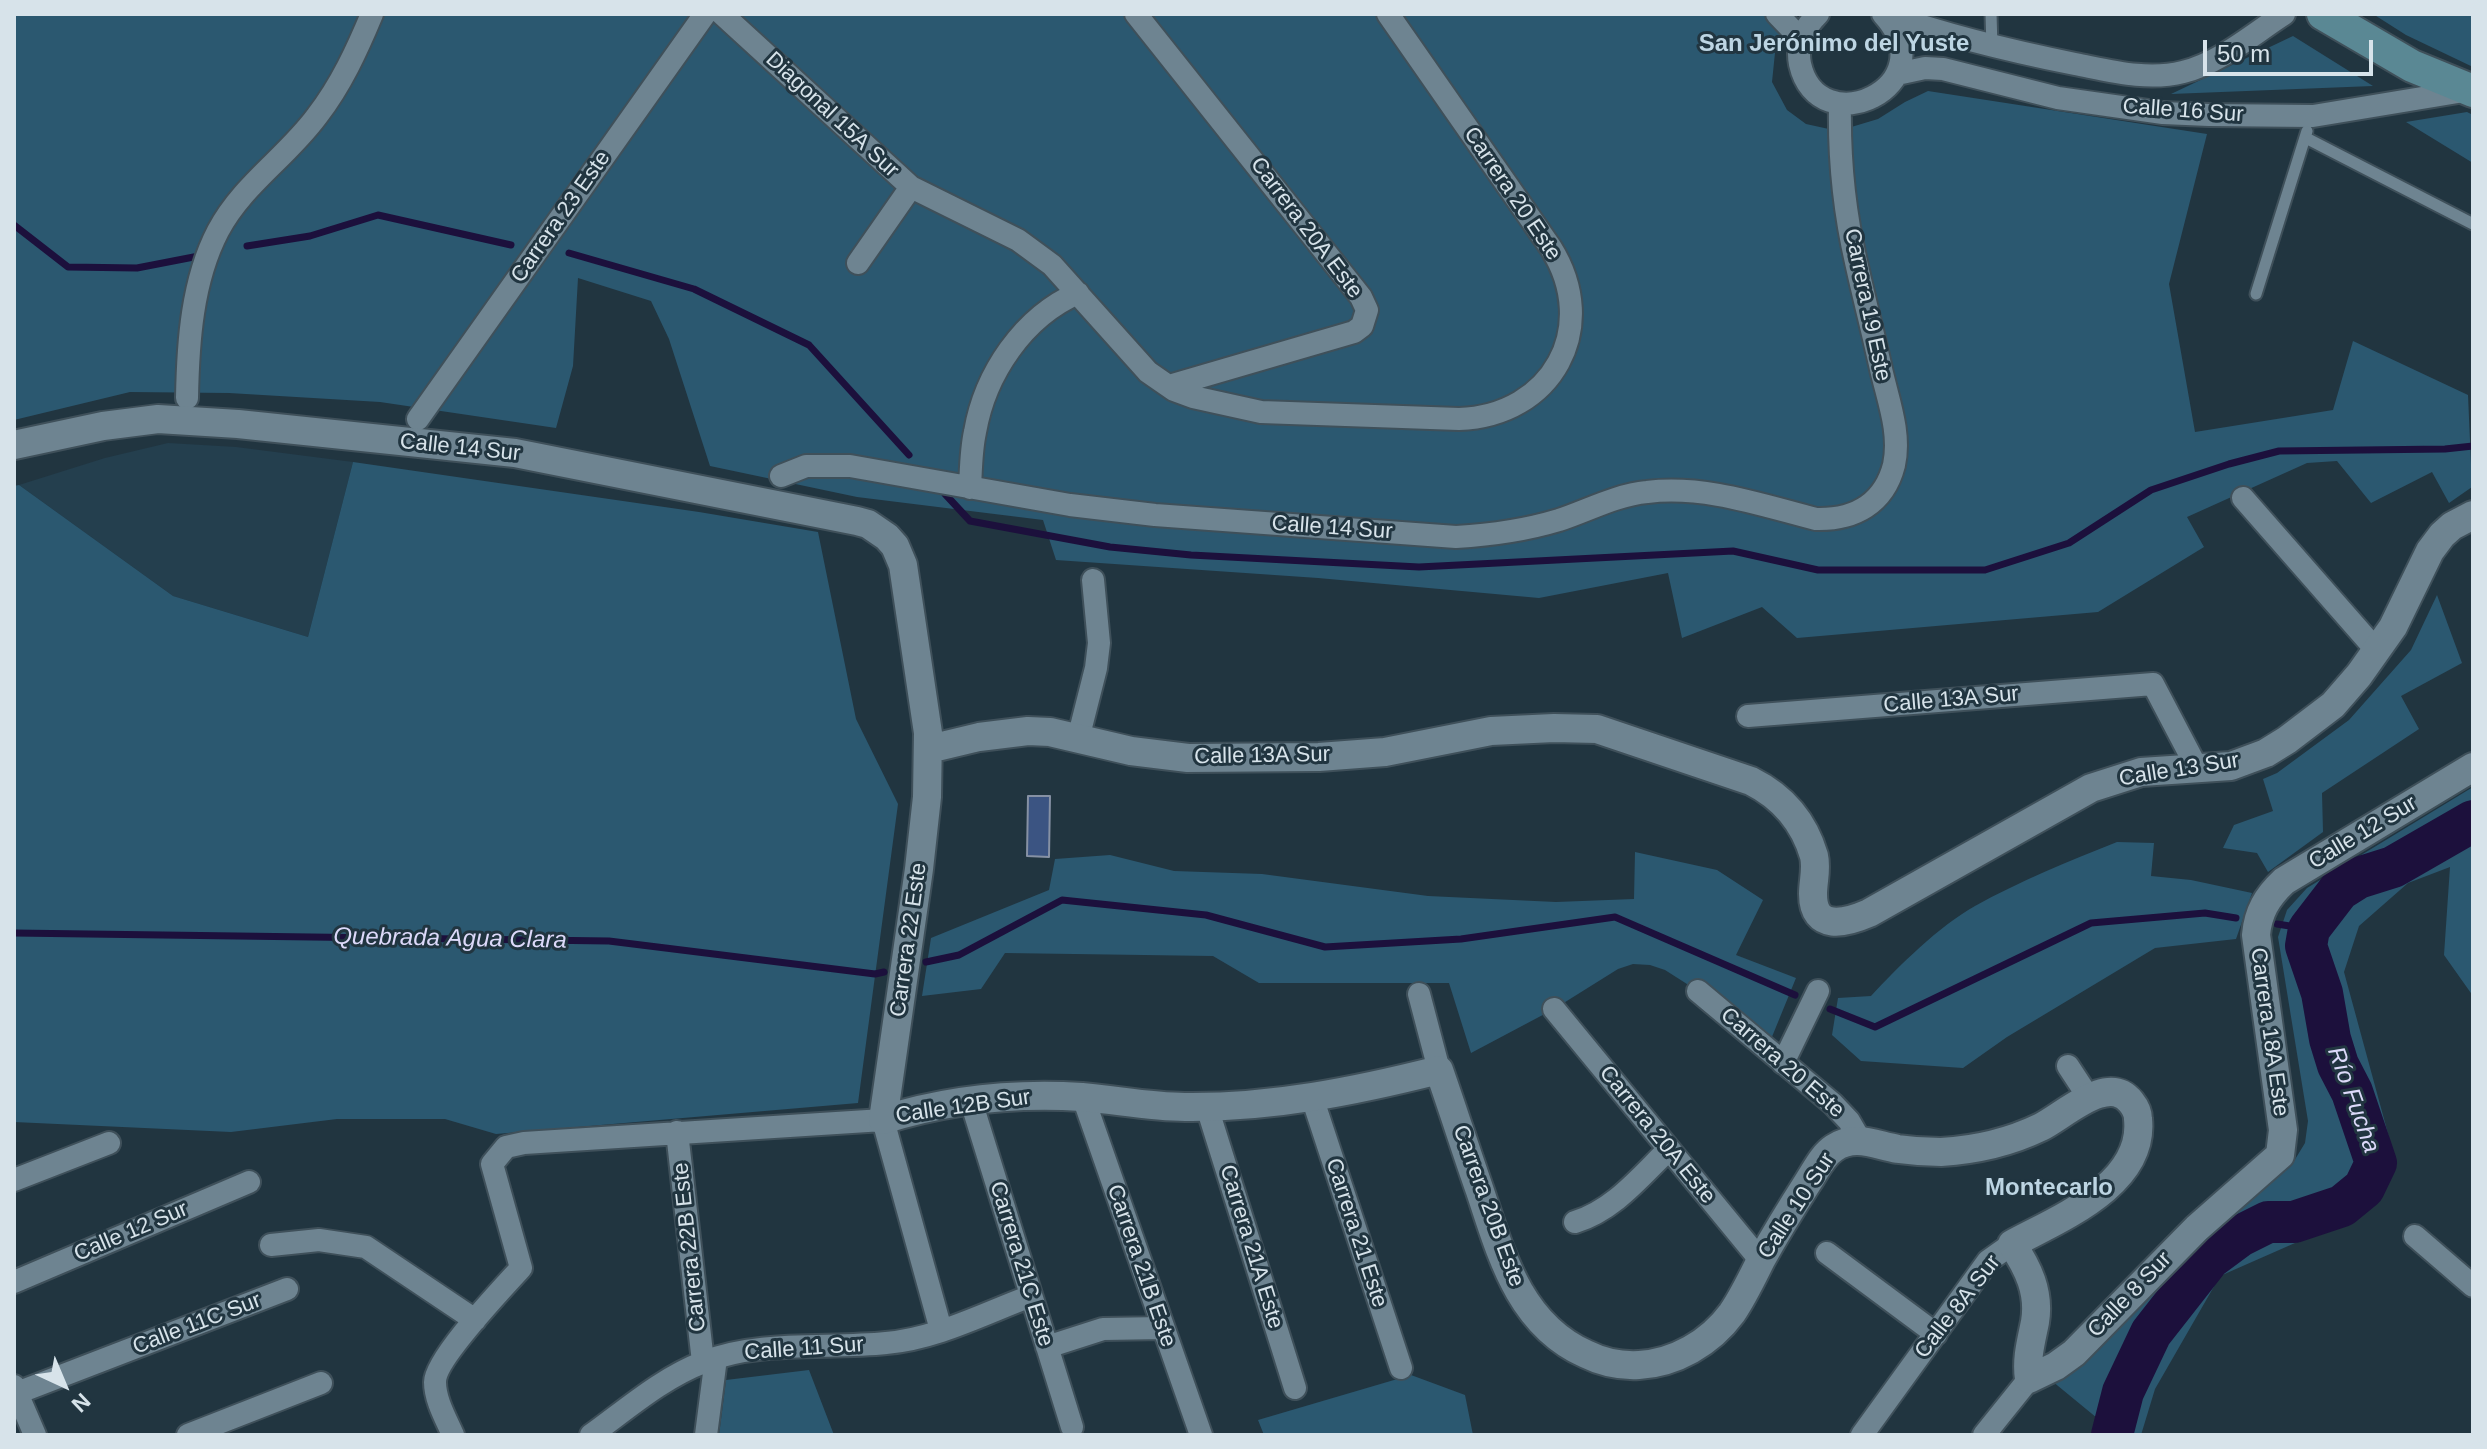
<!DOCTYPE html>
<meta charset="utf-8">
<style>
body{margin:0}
#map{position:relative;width:2487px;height:1449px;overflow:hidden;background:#213540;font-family:Helvetica,sans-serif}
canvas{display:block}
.frame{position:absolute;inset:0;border:16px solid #d7e3ea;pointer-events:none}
.north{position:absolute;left:24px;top:1345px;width:80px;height:80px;-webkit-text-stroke:6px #213540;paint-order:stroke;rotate:136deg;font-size:22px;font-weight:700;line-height:32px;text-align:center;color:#d7e3ea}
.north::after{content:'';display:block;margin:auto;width:28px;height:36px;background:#d7e3ea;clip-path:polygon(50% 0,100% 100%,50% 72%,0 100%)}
.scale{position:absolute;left:2203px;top:40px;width:170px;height:36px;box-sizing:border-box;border:4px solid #d7e3ea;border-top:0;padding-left:10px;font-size:24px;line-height:28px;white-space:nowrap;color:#d7e3ea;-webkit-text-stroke:6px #213540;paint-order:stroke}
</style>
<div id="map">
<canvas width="2487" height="1449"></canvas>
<div class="frame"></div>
<div class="north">N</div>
<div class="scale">50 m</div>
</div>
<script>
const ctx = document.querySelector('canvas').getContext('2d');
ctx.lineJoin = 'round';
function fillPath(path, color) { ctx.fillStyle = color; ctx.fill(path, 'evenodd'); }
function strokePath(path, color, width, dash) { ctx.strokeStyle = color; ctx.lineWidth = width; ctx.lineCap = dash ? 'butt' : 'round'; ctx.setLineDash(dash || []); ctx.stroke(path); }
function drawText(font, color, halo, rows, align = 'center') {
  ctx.font = font + ' Helvetica,sans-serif'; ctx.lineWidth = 6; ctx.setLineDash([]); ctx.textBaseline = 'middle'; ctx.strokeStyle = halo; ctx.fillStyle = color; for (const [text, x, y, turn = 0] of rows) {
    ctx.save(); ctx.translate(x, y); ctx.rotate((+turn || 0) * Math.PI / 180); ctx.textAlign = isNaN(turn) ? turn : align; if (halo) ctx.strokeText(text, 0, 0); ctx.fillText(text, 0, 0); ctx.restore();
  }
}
fillPath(new Path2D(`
 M 168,443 L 236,447 L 353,462 L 308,637 L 173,596 L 19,485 L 105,458 Z`), '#243f4e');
fillPath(new Path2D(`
 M 14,14 L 1792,14 L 1776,43 L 1772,82 L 1787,110 L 1806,124 L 1838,131 L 1878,119 L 1905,102 L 1928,91 L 2207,134 L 2169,284 L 2195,432 L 2333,410 L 2353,341 L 2468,395 L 2472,487 L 2449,503 L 2432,472 L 2371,503 L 2337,461 L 2307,463 L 2187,517 L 2204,547 L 2098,612 L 1797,638 L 1762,607 L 1682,638 L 1668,573 L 1539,598 L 1318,578 L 1056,560 L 1043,520 L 857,497 L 710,466 L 669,339 L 651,301 L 578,278 L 573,366 L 556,428 L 380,402 L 229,393 L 130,392 L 14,420 Z
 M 2373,14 L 2473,14 L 2473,67 L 2406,35 Z
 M 2293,36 L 2373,86 L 2171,94 Z
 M 2467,112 L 2473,115 L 2473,163 L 2406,122 Z
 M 353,462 L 699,512 L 818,532 L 856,719 L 898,804 L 858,1103 L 496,1134 L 445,1119 L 337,1119 L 231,1132 L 14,1122 L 14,486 L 19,485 L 173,596 L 308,637 Z
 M 2437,595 L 2462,663 L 2401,696 L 2419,729 L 2322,793 L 2323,832 L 2268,872 L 2257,853 L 2223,848 L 2234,825 L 2273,811 L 2263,779 L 2277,773 L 2349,720 L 2411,650 Z
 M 2473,787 L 2473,996 L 2444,955 L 2450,867 L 2408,883 L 2359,926 L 2344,972 L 2390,1141 L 2375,1202 L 2320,1232 L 2220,1276 L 2155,1389 L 2141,1435 L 2093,1435 L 2097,1418 L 2052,1381 L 2200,1243 L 2291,1166 L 2305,1143 L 2308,1121 L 2278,937 L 2287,910 L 2307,888 Z
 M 2117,842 L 2154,843 L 2151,876 L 2191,880 L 2252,893 L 2236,939 L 2155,948 L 2007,1037 L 1963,1068 L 1861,1061 L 1832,1035 L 1838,998 L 1871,996 C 1899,966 1939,926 1975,906 C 2020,881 2069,861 2117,842 Z
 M 1635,852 L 1717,870 L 1763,900 L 1736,955 L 1796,978 L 1767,1049 L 1698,991 L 1665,970 L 1650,965 L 1633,964 L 1618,969 L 1554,1009 L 1471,1053 L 1449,983 L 1259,983 L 1213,956 L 1005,953 L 981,989 L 922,996 L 931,938 L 1049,890 L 1055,859 L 1110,855 L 1174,871 L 1262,874 L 1428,896 L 1556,902 L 1634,899 Z
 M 809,1370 L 834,1435 L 719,1435 L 726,1380 Z
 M 1411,1375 L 1465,1395 L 1473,1435 L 1264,1435 L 1258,1420 Z`), '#2b5870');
strokePath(new Path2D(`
 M 14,225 L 68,267 L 137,268 L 204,255
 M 247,246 L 310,236 L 378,215 L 511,245
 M 569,253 L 694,289 L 809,345 L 909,455
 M 945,494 L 970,521 L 1110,547 L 1191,555 L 1419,567 L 1733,551 L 1818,570 L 1985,570 L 2069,543 L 2151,490 L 2229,464 L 2279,451 L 2445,449 L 2473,446
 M 2277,924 L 2309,929
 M 14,933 L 609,941 L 875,974 L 884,972
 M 926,962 L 959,955 L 1062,900 L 1206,915 L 1325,947 L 1461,939 L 1615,917 L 1795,995
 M 1830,1009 L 1875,1027 L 2091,923 L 2205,913 L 2236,918`), '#1c103c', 7);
strokePath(new Path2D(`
 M 2112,1435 L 2123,1392 L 2151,1333 L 2209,1259 L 2240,1236 L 2268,1222 L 2294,1222 L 2342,1206 L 2364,1188 L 2376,1163 L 2352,1092 L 2338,1065 L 2330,1039 L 2322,993 L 2306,946 L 2309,929 L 2339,890 L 2358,878 L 2393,867 L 2473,821`), '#1c103c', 42);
const building = new Path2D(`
 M 1028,796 L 1050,796 L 1049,857 L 1027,856 Z`);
fillPath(building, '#3b5482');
strokePath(building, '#8691a4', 2);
const service = new Path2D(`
 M 1991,14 L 1992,47
 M 2306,138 L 2473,224
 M 2256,294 L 2307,131`);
const minor = new Path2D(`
 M 722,14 L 911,187 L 1018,240 L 1052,265 L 1148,372 L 1174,390 L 1193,397 L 1261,412 L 1459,419 C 1552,416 1601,328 1551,248 L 1388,14
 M 1136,14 L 1361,297 L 1367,310 L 1362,326 L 1354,332 L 1169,386
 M 1777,14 L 1801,39
 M 1818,14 C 1804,28 1796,44 1800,64 C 1818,146 1949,86 1883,14
 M 1885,14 C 1948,36 2010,51 2075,64 C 2111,71 2147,81 2183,72 C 2220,63 2253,34 2284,14
 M 1897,74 L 1925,68 L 1943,69 L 2058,98 L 2163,113 L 2209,115 L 2313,116 L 2470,90
 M 858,263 L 911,187
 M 187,398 C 188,342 192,281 218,231 C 243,184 286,158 317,116 C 341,85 357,50 372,14
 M 418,419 L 705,14
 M 781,476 L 806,466 L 850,466 L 1070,505 L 1155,515 L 1456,537 C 1491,535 1526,530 1559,520 C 1589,510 1616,495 1647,492 C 1705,485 1761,505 1816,519 C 1854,520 1884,504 1894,465 C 1901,433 1888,400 1881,369 C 1873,333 1864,298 1856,262 C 1844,210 1839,157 1840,104
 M 970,488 C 971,469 971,450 975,432 C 985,374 1023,317 1078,293
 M 2243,498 L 2377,651
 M 1748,716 L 2153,684 L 2197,768
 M 1078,739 L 1096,668 L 1099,643 L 1093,580
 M 1698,991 L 1833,1104 L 1849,1121 L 1860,1140
 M 1419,994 L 1439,1070
 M 1554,1009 L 1761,1261
 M 1783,1063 L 1818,991
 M 2068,1066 L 2089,1098
 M 1083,1097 L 1201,1435
 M 1312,1097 L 1401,1368
 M 971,1101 L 1072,1427
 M 1207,1107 L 1295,1388
 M 677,1132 L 703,1362
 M 14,1180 L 109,1143
 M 1575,1222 C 1614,1210 1640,1177 1669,1149
 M 2415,1236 L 2473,1286
 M 271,1245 L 319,1240 L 366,1247 L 475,1320
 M 1827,1253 L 1936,1334
 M 14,1282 L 249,1182
 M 1047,1347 L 1103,1329 L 1163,1328
 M 14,1386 L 35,1435
 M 17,1393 L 287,1289
 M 188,1435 L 321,1383
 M 453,1435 C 446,1419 435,1400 435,1382 C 435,1359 503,1288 521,1268 L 492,1164 L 506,1147 L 524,1143 L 883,1120 L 941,1330
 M 591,1435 C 627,1409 662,1378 704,1362 C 758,1340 828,1349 886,1343 C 936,1339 985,1313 1031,1296
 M 706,1435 L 716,1358
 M 1862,1435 L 1988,1261 L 2012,1244
 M 1984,1435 L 2029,1379`);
const tertiary = new Path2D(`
 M 14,445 L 103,426 L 158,419 L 238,424 L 515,453 L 857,521 L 868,524 L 887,537 L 895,546 L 903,565 L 928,733 L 927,797 L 919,869 L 883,1120 C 946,1100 1016,1093 1082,1097 C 1117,1100 1151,1107 1185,1107 C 1271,1108 1356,1091 1439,1070 C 1453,1110 1466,1151 1480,1191 C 1501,1254 1519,1324 1586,1354 C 1602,1362 1620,1366 1639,1365 C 1675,1363 1710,1343 1732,1313 C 1743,1297 1752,1278 1761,1260 C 1776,1233 1792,1207 1808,1182 C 1816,1170 1822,1156 1834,1148 C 1855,1134 1875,1145 1898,1149 C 1912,1151 1927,1152 1941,1152 C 1975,1150 2010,1142 2041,1127 C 2065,1115 2108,1073 2131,1102 C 2135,1107 2138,1113 2138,1119 C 2145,1185 2058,1219 2012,1244 C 2028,1268 2040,1292 2035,1322 C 2031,1342 2026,1359 2029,1379 L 2056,1366 L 2074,1353 L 2197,1228 L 2280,1155 L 2283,1130 L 2256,935 C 2258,912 2267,897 2284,881 L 2473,767
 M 929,749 L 979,737 L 1028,731 L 1050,732 L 1131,751 L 1188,758 L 1319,757 L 1385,752 L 1491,731 L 1554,728 L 1597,729 L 1751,781 C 1783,797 1804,822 1814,856 C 1817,869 1813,881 1813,894 C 1813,932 1846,923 1869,913 L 2091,788 L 2141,772 L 2231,766 L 2266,753 L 2287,740 L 2333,705 L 2359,675 L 2393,627 L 2430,551 L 2442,535 L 2452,526 L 2473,515`);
const secondary = new Path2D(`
 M 2323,14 L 2412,66 L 2473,91`);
strokePath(service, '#3f505a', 15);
strokePath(minor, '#3f505a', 26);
strokePath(tertiary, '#3f505a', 32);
strokePath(secondary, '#3f505a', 36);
strokePath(service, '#6e8491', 11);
strokePath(minor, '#6e8491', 22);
strokePath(tertiary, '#6e8491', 28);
strokePath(secondary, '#5a8894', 32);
drawText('22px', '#d7e3ea', '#213540', [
 ["Calle 16 Sur",2183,111,4],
 ["Diagonal 15A Sur",832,115,43],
 ["Carrera 20 Este",1512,194,56],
 ["Carrera 23 Este",561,217,-55],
 ["Carrera 20A Este",1306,228,53],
 ["Carrera 19 Este",1867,305,78],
 ["Calle 14 Sur",460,448,6],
 ["Calle 14 Sur",1332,528,4],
 ["Calle 13A Sur",1951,700,-5],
 ["Calle 13A Sur",1262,756,-1],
 ["Calle 13 Sur",2179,770,-9],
 ["Calle 12 Sur",2363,833,-31],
 ["Carrera 22 Este",909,940,-82],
 ["Carrera 18A Este",2269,1032,82],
 ["Carrera 20 Este",1782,1063,41],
 ["Calle 12B Sur",963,1107,-8],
 ["Carrera 20A Este",1657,1135,51],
 ["Carrera 20B Este",1488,1206,70],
 ["Calle 10 Sur",1797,1206,-57],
 ["Calle 12 Sur",131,1232,-23],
 ["Carrera 21 Este",1356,1233,72],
 ["Carrera 22B Este",690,1247,-96],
 ["Carrera 21A Este",1251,1247,73],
 ["Carrera 21C Este",1021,1264,73],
 ["Carrera 21B Este",1141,1266,71],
 ["Calle 8 Sur",2130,1295,-46],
 ["Calle 8A Sur",1958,1307,-52],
 ["Calle 11C Sur",197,1324,-21],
 ["Calle 11 Sur",804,1349,-4]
]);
drawText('bold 24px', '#bdd5e3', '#213540', [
 ["San Jerónimo del Yuste",1834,44],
 ["Montecarlo",2049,1188]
]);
drawText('italic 24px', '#dcd9f9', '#213540', [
 ["Quebrada Agua Clara",450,939,1],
 ["Río Fucha",2353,1100,70]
]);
</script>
